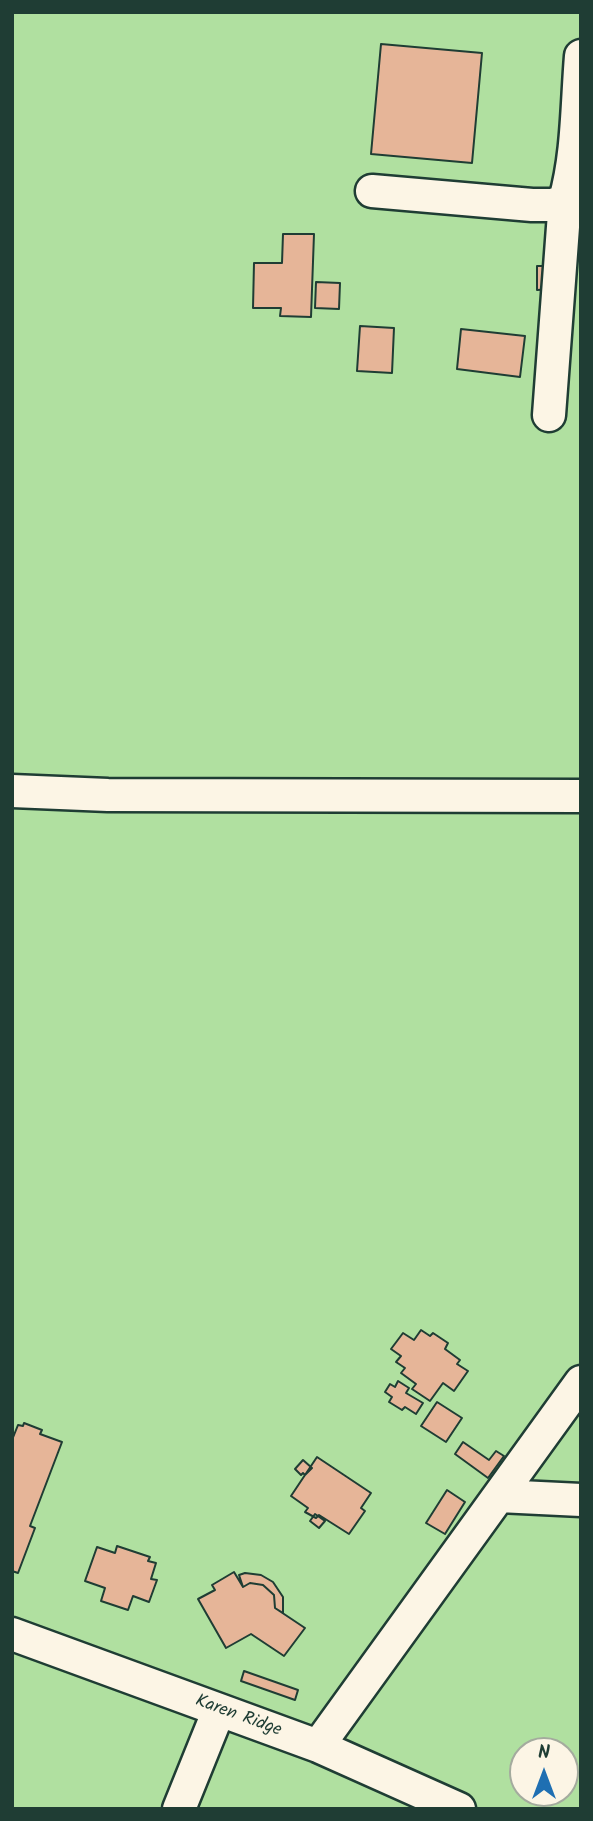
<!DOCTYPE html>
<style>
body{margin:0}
#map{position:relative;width:593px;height:1821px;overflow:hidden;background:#fcf5e5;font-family:Kalam,sans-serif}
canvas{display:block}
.frame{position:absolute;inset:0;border:14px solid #1f3d34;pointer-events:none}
.north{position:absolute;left:509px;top:1737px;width:70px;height:70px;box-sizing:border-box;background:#fcf5e5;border:2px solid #a4ab9e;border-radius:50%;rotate:0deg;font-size:19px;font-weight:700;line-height:28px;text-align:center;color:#1f3d34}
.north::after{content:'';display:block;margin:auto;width:24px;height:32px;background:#1f6fb2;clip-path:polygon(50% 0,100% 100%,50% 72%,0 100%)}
</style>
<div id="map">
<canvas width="593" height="1821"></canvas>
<div class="frame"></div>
<div class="north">N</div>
</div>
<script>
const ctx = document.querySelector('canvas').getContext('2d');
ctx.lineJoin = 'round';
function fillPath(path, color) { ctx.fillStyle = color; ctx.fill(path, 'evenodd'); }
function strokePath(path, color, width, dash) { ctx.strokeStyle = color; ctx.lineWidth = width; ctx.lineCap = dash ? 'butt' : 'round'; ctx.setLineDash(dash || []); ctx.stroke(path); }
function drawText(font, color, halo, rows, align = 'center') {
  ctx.font = font + ' Kalam,sans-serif'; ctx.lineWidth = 5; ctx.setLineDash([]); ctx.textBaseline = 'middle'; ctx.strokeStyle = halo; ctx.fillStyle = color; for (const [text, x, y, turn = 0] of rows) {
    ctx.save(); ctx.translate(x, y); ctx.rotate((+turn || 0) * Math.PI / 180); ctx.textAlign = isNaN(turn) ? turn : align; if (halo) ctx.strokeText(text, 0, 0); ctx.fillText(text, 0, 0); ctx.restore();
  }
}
fillPath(new Path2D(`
 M 12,12 L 581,12 L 581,1809 L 12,1809 ZM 523,1751 L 565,1751 L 565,1793 L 523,1793 Z`), '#b0e0a0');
const building = new Path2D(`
 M 381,44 L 482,53 L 472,163 L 371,154 Z
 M 283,234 L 314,234 L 311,317 L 280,316 L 281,308 L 253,308 L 254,263 L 282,263 Z
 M 537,266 L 553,266 L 553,289 L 537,290 Z
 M 316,282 L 340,283 L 339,309 L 315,308 Z
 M 360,326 L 394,328 L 392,373 L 357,371 Z
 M 461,329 L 525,336 L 520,377 L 457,369 Z
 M 421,1330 L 430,1336 L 433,1333 L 448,1343 L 445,1349 L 460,1360 L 457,1364 L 468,1371 L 454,1391 L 443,1383 L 430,1401 L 412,1389 L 416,1384 L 401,1373 L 405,1368 L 396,1362 L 401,1356 L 391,1349 L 403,1333 L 414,1340 Z
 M 398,1381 L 409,1388 L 406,1393 L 423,1403 L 416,1414 L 405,1407 L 402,1410 L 389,1402 L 392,1397 L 385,1392 L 390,1384 L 395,1387 Z
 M 437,1402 L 462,1418 L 446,1442 L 421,1426 Z
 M 24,1423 L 42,1430 L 40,1434 L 62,1442 L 30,1526 L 35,1528 L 18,1573 L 12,1571 L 12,1440 L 18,1425 L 23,1426 Z
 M 463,1442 L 489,1460 L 496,1451 L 504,1456 L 488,1478 L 455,1454 Z
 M 317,1457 L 371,1493 L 361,1508 L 365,1511 L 349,1534 L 319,1515 L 316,1518 L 305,1512 L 308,1508 L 291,1496 Z
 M 303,1460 L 312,1468 L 305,1475 L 303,1473 L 301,1475 L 295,1469 Z
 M 447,1490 L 465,1502 L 445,1534 L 426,1523 Z
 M 315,1514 L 325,1521 L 319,1528 L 310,1521 Z
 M 117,1546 L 150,1557 L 148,1561 L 156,1563 L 151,1579 L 157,1580 L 149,1602 L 133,1596 L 128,1610 L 101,1601 L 105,1588 L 85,1581 L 97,1547 L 115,1553 Z
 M 234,1572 L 243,1587 L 250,1583 L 263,1585 L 274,1595 L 275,1608 L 305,1628 L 284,1656 L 251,1634 L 226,1648 L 198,1599 L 215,1590 L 212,1585 Z
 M 245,1573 L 261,1575 L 273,1582 L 283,1597 L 283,1613 L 275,1608 L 274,1595 L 263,1585 L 250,1583 L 243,1587 L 239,1575 Z
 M 244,1671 L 298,1690 L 295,1700 L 241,1681 Z`);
fillPath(building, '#e6b598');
strokePath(building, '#1f3d34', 2);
const minor = new Path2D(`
 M 372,191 L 532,205 L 553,205 L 565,200 C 578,154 577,104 581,56
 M 549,415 L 565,200
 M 12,791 L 108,795 L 581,796
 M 499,1496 L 581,1500
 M 12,1634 L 318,1746 L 459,1809
 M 318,1746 L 581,1382
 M 179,1809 L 219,1710`);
strokePath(minor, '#1f3d34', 37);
strokePath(minor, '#fcf5e5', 32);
drawText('18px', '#1f3d34', '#fcf5e5', [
 ["Karen Ridge",238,1717,20]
]);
</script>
